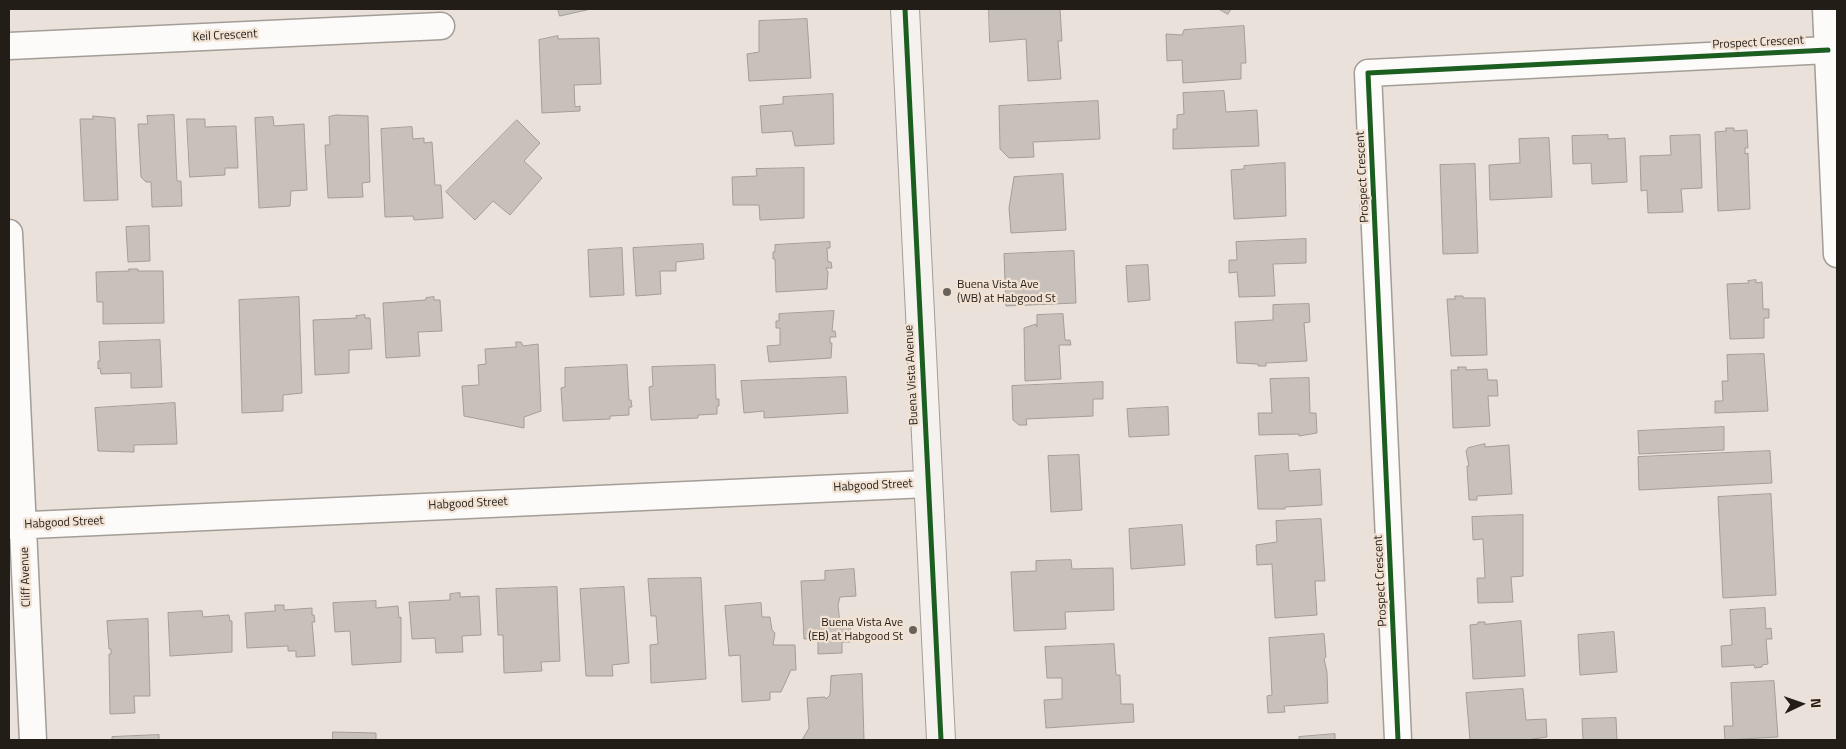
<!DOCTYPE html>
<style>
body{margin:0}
#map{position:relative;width:1846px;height:749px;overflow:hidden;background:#eae2da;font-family:"Titillium Web",sans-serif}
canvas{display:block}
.frame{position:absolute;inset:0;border:10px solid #231d18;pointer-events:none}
.north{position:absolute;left:1776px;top:679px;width:50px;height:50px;-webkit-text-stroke:4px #f1e2d3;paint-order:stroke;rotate:87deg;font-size:14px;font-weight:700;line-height:20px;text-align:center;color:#231d18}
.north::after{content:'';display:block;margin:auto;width:18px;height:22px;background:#231d18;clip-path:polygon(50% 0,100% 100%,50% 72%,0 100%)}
</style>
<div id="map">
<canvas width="1846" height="749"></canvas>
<div class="frame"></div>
<div class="north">N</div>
</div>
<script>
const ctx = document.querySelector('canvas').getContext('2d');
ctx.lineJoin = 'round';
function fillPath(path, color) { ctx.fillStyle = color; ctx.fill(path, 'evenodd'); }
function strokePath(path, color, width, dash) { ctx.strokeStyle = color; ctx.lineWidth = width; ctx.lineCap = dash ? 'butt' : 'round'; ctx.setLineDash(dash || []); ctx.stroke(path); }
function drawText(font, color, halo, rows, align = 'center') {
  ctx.font = font + ' "Titillium Web",sans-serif'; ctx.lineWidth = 4.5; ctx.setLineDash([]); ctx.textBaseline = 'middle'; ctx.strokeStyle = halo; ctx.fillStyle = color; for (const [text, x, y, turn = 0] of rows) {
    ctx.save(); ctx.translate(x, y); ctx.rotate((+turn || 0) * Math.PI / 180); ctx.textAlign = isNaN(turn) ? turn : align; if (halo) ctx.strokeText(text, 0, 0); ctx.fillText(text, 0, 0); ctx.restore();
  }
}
const building = new Path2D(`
 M 558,9 L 591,9 L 560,16 Z
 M 989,9 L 1060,9 L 1062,41 L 1058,41 L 1061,79 L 1028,81 L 1026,39 L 990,42 Z
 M 1219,9 L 1231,9 L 1228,14 Z
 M 807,19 L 811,78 L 749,81 L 747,54 L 759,52 L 759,21 Z
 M 1244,26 L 1246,63 L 1241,63 L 1241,79 L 1183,83 L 1182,60 L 1167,61 L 1166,34 L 1182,35 L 1184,30 Z
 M 558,36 L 558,39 L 599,38 L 601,84 L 574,85 L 575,107 L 580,106 L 580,111 L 542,113 L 539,40 Z
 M 1224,91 L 1226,112 L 1257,110 L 1259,146 L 1173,149 L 1173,129 L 1177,129 L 1177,115 L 1184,114 L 1183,93 Z
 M 833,94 L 834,144 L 795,146 L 792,131 L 762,133 L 760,106 L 783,104 L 783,97 Z
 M 1098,101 L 1100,139 L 1033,142 L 1034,157 L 1009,158 L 1000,149 L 999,106 Z
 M 174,115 L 177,181 L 181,181 L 182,206 L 152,207 L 151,182 L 146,182 L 141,177 L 138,124 L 148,124 L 147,116 Z
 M 336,115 L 368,116 L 370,182 L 362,183 L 363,197 L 328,198 L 325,145 L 330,145 L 329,117 Z
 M 93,116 L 115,118 L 118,200 L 84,201 L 80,119 L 93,119 Z
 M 273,117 L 274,126 L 304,124 L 307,190 L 291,191 L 290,206 L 259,208 L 255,118 Z
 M 187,119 L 205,119 L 205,127 L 236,126 L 238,168 L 225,168 L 225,175 L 190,177 Z
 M 517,120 L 540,143 L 524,161 L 542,178 L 510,215 L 493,201 L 475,220 L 446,192 Z
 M 412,127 L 413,139 L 424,138 L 424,143 L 432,142 L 435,185 L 441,185 L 443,218 L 414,220 L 413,216 L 385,217 L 381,129 Z
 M 1726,128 L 1734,128 L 1734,131 L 1747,130 L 1748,148 L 1745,148 L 1745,154 L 1748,153 L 1750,209 L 1718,211 L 1715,132 L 1726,131 Z
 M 1608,135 L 1608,139 L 1625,138 L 1627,182 L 1592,184 L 1591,163 L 1573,164 L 1572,136 Z
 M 1700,135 L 1702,188 L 1681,189 L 1683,212 L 1648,213 L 1647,190 L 1641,191 L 1640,156 L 1671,155 L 1670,136 Z
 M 1549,138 L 1552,197 L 1490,200 L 1489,165 L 1520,163 L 1519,139 Z
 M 1285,163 L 1286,216 L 1234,219 L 1231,170 L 1244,169 L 1244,166 Z
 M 1475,164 L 1478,253 L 1443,254 L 1440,165 Z
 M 804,168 L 804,218 L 760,220 L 759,205 L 733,205 L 732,177 L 757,176 L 756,169 Z
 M 1063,174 L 1066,230 L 1011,233 L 1009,208 L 1014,177 Z
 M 149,226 L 150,261 L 128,262 L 126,227 Z
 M 1306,239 L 1306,263 L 1273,264 L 1275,296 L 1239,297 L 1237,272 L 1229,273 L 1229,260 L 1237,260 L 1236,242 Z
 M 830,242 L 830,248 L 827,248 L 828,262 L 831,262 L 832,268 L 826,268 L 828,272 L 827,289 L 776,292 L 775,259 L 773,259 L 773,252 L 775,252 L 775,245 Z
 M 703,244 L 704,259 L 676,262 L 676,271 L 660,271 L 661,294 L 636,296 L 633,248 Z
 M 622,248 L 624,295 L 590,297 L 588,250 Z
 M 1074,251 L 1076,303 L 1006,306 L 1004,254 Z
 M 1148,265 L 1150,300 L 1128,302 L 1126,266 Z
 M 129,269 L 138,269 L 138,271 L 163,271 L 164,323 L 103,324 L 103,302 L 97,302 L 96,272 L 129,271 Z
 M 1756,280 L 1756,283 L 1762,282 L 1763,309 L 1769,309 L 1769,318 L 1764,318 L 1764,338 L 1730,339 L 1727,284 L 1749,283 L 1748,281 Z
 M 1455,296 L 1463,296 L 1463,298 L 1485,298 L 1487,355 L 1451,356 L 1447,299 L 1455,299 Z
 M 299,297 L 302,393 L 283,395 L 283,411 L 242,413 L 239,300 Z
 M 434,297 L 434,300 L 440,300 L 442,331 L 418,332 L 420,356 L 386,358 L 383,303 L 426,300 L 426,298 Z
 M 1309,304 L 1310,322 L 1304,323 L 1307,361 L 1266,363 L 1266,366 L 1258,366 L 1258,364 L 1237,363 L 1235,322 L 1273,320 L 1273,305 Z
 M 834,311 L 832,331 L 835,331 L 836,337 L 830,337 L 830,343 L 832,343 L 831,358 L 769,362 L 767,346 L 780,345 L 780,328 L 776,328 L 776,321 L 779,321 L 779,314 Z
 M 1063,314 L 1065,340 L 1070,340 L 1071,345 L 1059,345 L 1061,379 L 1025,381 L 1024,328 L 1036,324 L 1037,327 L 1037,315 Z
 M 365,315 L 365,318 L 370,318 L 372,349 L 349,350 L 349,373 L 315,375 L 313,320 L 357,318 L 356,316 Z
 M 160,340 L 162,387 L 131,388 L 131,373 L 101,374 L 100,368 L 98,369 L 98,361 L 100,361 L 99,342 Z
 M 516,342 L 521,342 L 523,346 L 538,344 L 541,411 L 524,417 L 524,428 L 464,416 L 462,386 L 479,385 L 478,365 L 486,364 L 485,349 L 516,347 Z
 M 1764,354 L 1768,411 L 1715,413 L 1715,401 L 1723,401 L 1722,381 L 1728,381 L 1727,355 Z
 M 627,365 L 629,400 L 631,400 L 632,407 L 629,407 L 629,415 L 610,416 L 610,419 L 563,421 L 561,388 L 565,387 L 565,368 Z
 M 715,365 L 716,399 L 719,399 L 719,406 L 717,406 L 717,414 L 698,415 L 698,418 L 651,420 L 649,387 L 653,386 L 652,367 Z
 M 1458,367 L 1466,367 L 1466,370 L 1487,369 L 1488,380 L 1497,380 L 1498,396 L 1488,396 L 1490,426 L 1453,428 L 1451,370 L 1458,370 Z
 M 846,377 L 848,413 L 764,418 L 764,411 L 744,413 L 741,381 Z
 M 1309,378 L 1310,413 L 1316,413 L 1317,433 L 1299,436 L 1299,434 L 1259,435 L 1258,413 L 1272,413 L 1270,379 Z
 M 1103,382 L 1103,399 L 1093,399 L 1093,416 L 1026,419 L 1027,425 L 1019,425 L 1013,420 L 1012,386 Z
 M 175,403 L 177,444 L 134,445 L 134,452 L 98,451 L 95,408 Z
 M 1168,407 L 1169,435 L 1129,437 L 1127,409 Z
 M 1724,427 L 1724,450 L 1639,454 L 1638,431 Z
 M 1485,444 L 1485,447 L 1509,445 L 1512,494 L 1477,496 L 1477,500 L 1469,500 L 1467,466 L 1469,466 L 1466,451 L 1468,448 Z
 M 1770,451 L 1772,483 L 1639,490 L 1638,457 Z
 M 1288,454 L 1289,471 L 1320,469 L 1322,505 L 1285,507 L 1285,509 L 1258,509 L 1255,456 Z
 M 1079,455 L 1082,510 L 1051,512 L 1048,456 Z
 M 1771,494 L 1776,595 L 1723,598 L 1718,497 Z
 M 1523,515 L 1523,576 L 1511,577 L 1513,602 L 1478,603 L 1477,578 L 1485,578 L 1483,539 L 1473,540 L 1472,517 Z
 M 1321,519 L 1325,581 L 1315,581 L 1317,615 L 1275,618 L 1272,564 L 1257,565 L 1256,545 L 1277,542 L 1276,521 Z
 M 1182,525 L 1185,565 L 1131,569 L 1129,529 Z
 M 1071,560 L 1072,569 L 1113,568 L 1114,610 L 1065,612 L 1066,629 L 1014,631 L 1011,572 L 1036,571 L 1036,561 Z
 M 854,569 L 856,596 L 840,597 L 838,605 L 840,624 L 850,624 L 851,642 L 842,642 L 842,653 L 818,654 L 818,638 L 804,639 L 801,581 L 825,580 L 825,571 Z
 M 701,578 L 706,679 L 651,683 L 650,645 L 658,644 L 656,616 L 651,616 L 648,579 Z
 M 557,587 L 560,661 L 541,662 L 542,671 L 504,673 L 503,635 L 498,635 L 496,589 Z
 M 624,587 L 629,663 L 612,665 L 613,676 L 586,676 L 580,589 Z
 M 460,593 L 460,597 L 479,596 L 481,635 L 462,636 L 463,652 L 436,653 L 435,638 L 412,639 L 409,602 L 450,600 L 450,594 Z
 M 376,601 L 376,608 L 398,606 L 399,618 L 401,617 L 401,662 L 352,665 L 350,631 L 335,632 L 333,603 Z
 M 761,603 L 762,617 L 770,617 L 772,630 L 775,633 L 773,645 L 795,645 L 796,670 L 791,670 L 781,692 L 770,692 L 770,700 L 742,702 L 740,655 L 729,656 L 725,606 Z
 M 275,605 L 284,605 L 284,610 L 312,608 L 312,615 L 314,615 L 315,622 L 312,622 L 315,656 L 296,657 L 296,651 L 288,651 L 288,646 L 247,648 L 245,613 L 275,611 Z
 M 1765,608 L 1766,629 L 1771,628 L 1772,639 L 1766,639 L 1768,664 L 1762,665 L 1762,667 L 1755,668 L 1754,665 L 1722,667 L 1721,646 L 1732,645 L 1730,610 Z
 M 202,611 L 203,617 L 229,615 L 230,621 L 232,621 L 232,652 L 170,656 L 168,613 Z
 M 148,619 L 150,696 L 134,696 L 135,713 L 110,714 L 109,654 L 111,654 L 111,649 L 109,649 L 107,621 Z
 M 1521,621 L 1525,676 L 1473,679 L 1470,625 L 1478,624 L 1478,622 L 1485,622 L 1485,624 Z
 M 1614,632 L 1617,672 L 1580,675 L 1578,635 Z
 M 1324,634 L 1326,657 L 1324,659 L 1327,672 L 1328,703 L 1284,706 L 1285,712 L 1268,713 L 1267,696 L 1272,695 L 1269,638 Z
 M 1114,644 L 1116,675 L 1120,675 L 1121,704 L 1133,704 L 1134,722 L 1046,728 L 1044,700 L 1062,699 L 1062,678 L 1047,678 L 1045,647 Z
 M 862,674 L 864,740 L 802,740 L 809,728 L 807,698 L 825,697 L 826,699 L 830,695 L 831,676 Z
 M 1774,681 L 1778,737 L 1725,740 L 1724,726 L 1733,726 L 1731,683 Z
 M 1523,689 L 1526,720 L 1546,719 L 1547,737 L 1526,740 L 1470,740 L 1466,693 Z
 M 1616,718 L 1617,740 L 1583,740 L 1582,719 Z
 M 333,732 L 376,733 L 376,740 L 333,740 Z
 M 1335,734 L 1335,740 L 1299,740 L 1299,737 Z
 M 159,735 L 159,740 L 112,740 L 112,737 Z`);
fillPath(building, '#c7c0bb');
strokePath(building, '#a49d97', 1);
const street = new Path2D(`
 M 1826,9 L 1837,254
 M 9,46 L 441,26
 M 9,233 L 33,740
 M 9,526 L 927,484
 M 1398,740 L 1368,73 L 1828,50`);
const secondary = new Path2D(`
 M 905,9 L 941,740`);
strokePath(street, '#a39d97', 29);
strokePath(secondary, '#a39d97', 30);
strokePath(street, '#fcfbf9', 26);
strokePath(secondary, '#f4f1ee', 28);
strokePath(new Path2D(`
 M 905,9 L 941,740
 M 1398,740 L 1368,73 L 1828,50`), '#1b5e20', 5);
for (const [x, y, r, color] of [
 [947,292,5,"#69625c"],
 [913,630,5,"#69625c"]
]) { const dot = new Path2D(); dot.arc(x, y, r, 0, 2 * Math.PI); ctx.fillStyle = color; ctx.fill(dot); strokePath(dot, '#f1e2d3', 2); }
drawText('12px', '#231d18', '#f1e2d3', [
 ["Keil Crescent",225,36,-3],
 ["Prospect Crescent",1758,43,-3],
 ["Prospect Crescent",1363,177,-93],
 ["Buena Vista Avenue",912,375,-93],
 ["Habgood Street",873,486,-3],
 ["Habgood Street",468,504,-3],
 ["Habgood Street",64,523,-3],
 ["Cliff Avenue",26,577,-92],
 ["Prospect Crescent",1381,581,-93]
]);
drawText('12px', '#231d18', '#f1e2d3', [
 ["Buena Vista Ave",957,285],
 ["(WB) at Habgood St",957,299],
 ["Buena Vista Ave",903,623,"right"],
 ["(EB) at Habgood St",903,637,"right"]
], 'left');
</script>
